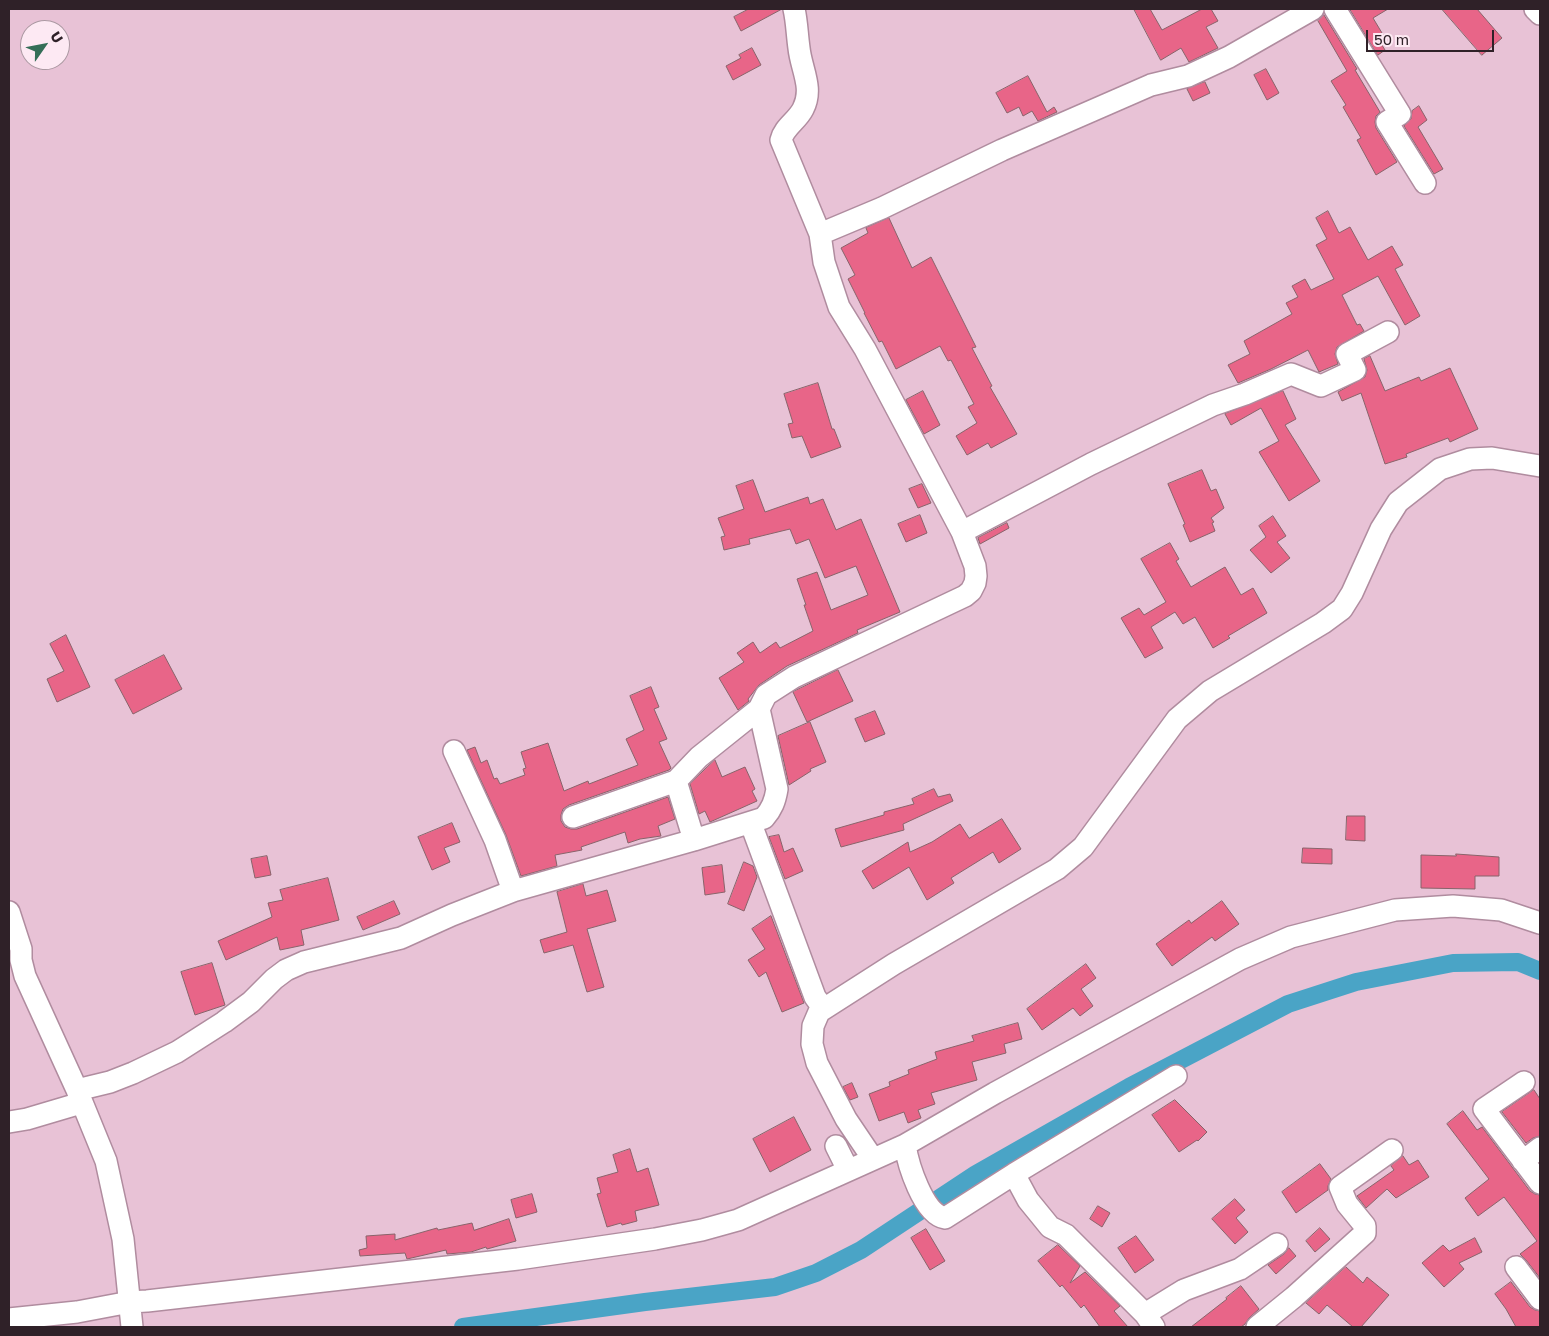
<!DOCTYPE html>
<style>
body{margin:0}
#map{position:relative;width:1549px;height:1336px;overflow:hidden;background:#e8c2d6;font-family:"Golos Text",sans-serif}
canvas{display:block}
.frame{position:absolute;inset:0;border:10px solid #2f2128;pointer-events:none}
.north{position:absolute;left:20px;top:20px;width:50px;height:50px;box-sizing:border-box;background:#fde9f3;border:1px solid #ab99a2;border-radius:50%;rotate:57deg;font-size:14px;font-weight:700;line-height:20px;text-align:center;color:#2f2128}
.north::after{content:'';display:block;margin:auto;width:18px;height:22px;background:#346e57;clip-path:polygon(50% 0,100% 100%,50% 72%,0 100%)}
.scale{position:absolute;left:1366px;top:30px;width:128px;height:22px;box-sizing:border-box;border:2px solid #2f2128;border-top:0;padding-left:6px;font-size:15px;line-height:18px;white-space:nowrap;color:#2f2128;-webkit-text-stroke:4px #fde9f3;paint-order:stroke}
</style>
<div id="map">
<canvas width="1549" height="1336"></canvas>
<div class="frame"></div>
<div class="north">U</div>
<div class="scale">50 m</div>
</div>
<script>
const ctx = document.querySelector('canvas').getContext('2d');
ctx.lineJoin = 'round';
function strokePath(path, color, width, dash) { ctx.strokeStyle = color; ctx.lineWidth = width; ctx.lineCap = dash ? 'butt' : 'round'; ctx.setLineDash(dash || []); ctx.stroke(path); }
function fillPath(path, color) { ctx.fillStyle = color; ctx.fill(path, 'evenodd'); }
strokePath(new Path2D(`
 M 463,1327 L 645,1302 L 775,1287 L 816,1273 L 861,1250 L 976,1174 L 1129,1087 L 1288,1004 L 1356,982 L 1453,963 L 1518,962 L 1540,971`), '#4aa4c6', 18);
const building = new Path2D(`
 M 749,9 L 782,9 L 741,31 L 734,17 Z
 M 1134,9 L 1150,9 L 1162,30 L 1202,9 L 1211,9 L 1218,21 L 1206,27 L 1218,48 L 1189,62 L 1181,48 L 1161,60 Z
 M 1350,9 L 1388,9 L 1373,18 L 1385,38 L 1380,42 L 1385,50 L 1378,55 Z
 M 1442,9 L 1477,9 L 1502,38 L 1482,55 Z
 M 1324,15 L 1357,69 L 1355,70 L 1380,112 L 1376,116 L 1375,122 L 1376,128 L 1397,162 L 1376,175 L 1357,140 L 1361,138 L 1343,107 L 1346,105 L 1331,81 L 1347,71 L 1318,21 Z
 M 752,48 L 761,65 L 733,80 L 726,66 L 741,58 L 739,55 Z
 M 1266,69 L 1279,93 L 1267,100 L 1254,75 Z
 M 1028,76 L 1047,112 L 1054,107 L 1057,112 L 1038,121 L 1032,111 L 1023,116 L 1019,107 L 1007,113 L 996,93 Z
 M 1205,82 L 1210,93 L 1193,101 L 1187,89 Z
 M 1419,106 L 1427,120 L 1418,127 L 1443,169 L 1434,174 L 1404,126 L 1411,119 L 1412,111 Z
 M 1328,211 L 1339,233 L 1350,227 L 1368,260 L 1392,246 L 1403,265 L 1395,269 L 1420,316 L 1405,325 L 1378,276 L 1342,295 L 1357,325 L 1360,324 L 1364,331 L 1337,347 L 1335,354 L 1338,364 L 1319,372 L 1308,350 L 1271,369 L 1238,383 L 1228,365 L 1250,354 L 1244,341 L 1292,314 L 1286,303 L 1298,297 L 1292,286 L 1305,279 L 1311,290 L 1334,279 L 1316,245 L 1327,239 L 1316,218 Z
 M 889,218 L 912,268 L 931,257 L 976,347 L 972,348 L 992,386 L 990,387 L 1017,434 L 991,448 L 988,443 L 967,455 L 956,436 L 977,423 L 968,407 L 974,404 L 951,360 L 948,361 L 940,346 L 896,369 L 882,341 L 879,342 L 864,313 L 865,313 L 848,279 L 855,275 L 841,248 L 868,233 L 866,228 Z
 M 1370,356 L 1385,391 L 1419,377 L 1421,381 L 1450,368 L 1478,429 L 1450,442 L 1448,438 L 1406,454 L 1407,457 L 1385,464 L 1361,393 L 1342,401 L 1338,392 L 1365,377 L 1367,370 L 1364,359 Z
 M 818,383 L 832,429 L 834,429 L 841,447 L 811,458 L 802,436 L 792,438 L 788,424 L 793,423 L 784,394 Z
 M 923,391 L 940,425 L 924,434 L 906,400 Z
 M 1283,391 L 1296,419 L 1285,425 L 1320,481 L 1289,501 L 1259,452 L 1279,441 L 1261,408 L 1231,425 L 1225,414 Z
 M 1202,470 L 1211,491 L 1216,489 L 1224,508 L 1211,518 L 1214,522 L 1212,523 L 1215,531 L 1190,542 L 1183,525 L 1185,524 L 1168,484 Z
 M 753,480 L 765,512 L 808,497 L 810,504 L 823,499 L 836,530 L 861,519 L 900,612 L 857,630 L 858,633 L 787,666 L 759,685 L 748,699 L 749,701 L 738,710 L 719,678 L 744,662 L 737,653 L 753,642 L 760,653 L 776,642 L 780,648 L 813,631 L 804,605 L 806,605 L 797,579 L 817,572 L 831,610 L 868,595 L 856,566 L 825,578 L 809,539 L 796,544 L 790,529 L 749,539 L 750,544 L 724,550 L 721,537 L 725,536 L 718,518 L 744,509 L 736,486 Z
 M 922,484 L 931,503 L 918,508 L 909,489 Z
 M 920,515 L 927,533 L 906,542 L 898,524 Z
 M 1273,516 L 1286,536 L 1277,542 L 1290,558 L 1271,573 L 1250,550 L 1266,537 L 1259,526 Z
 M 1007,523 L 1009,528 L 980,544 L 978,538 Z
 M 1170,543 L 1179,559 L 1176,561 L 1191,587 L 1225,567 L 1241,595 L 1253,588 L 1267,613 L 1228,636 L 1230,638 L 1213,648 L 1195,617 L 1183,624 L 1175,612 L 1151,627 L 1163,648 L 1145,658 L 1121,618 L 1139,608 L 1144,615 L 1166,602 L 1141,559 Z
 M 66,635 L 90,687 L 57,702 L 47,679 L 64,671 L 50,644 Z
 M 164,655 L 182,689 L 133,714 L 115,680 Z
 M 838,670 L 853,701 L 807,722 L 793,692 Z
 M 651,687 L 659,707 L 654,709 L 667,739 L 659,742 L 671,768 L 669,770 L 569,805 L 563,809 L 561,815 L 561,821 L 565,827 L 571,829 L 577,829 L 668,797 L 675,819 L 658,826 L 661,836 L 640,839 L 628,843 L 625,832 L 581,847 L 582,850 L 555,855 L 557,866 L 521,876 L 506,835 L 467,750 L 475,747 L 481,763 L 487,760 L 494,779 L 497,778 L 500,784 L 525,775 L 523,769 L 526,768 L 521,752 L 548,743 L 564,791 L 588,781 L 589,784 L 638,765 L 626,739 L 644,730 L 630,696 Z
 M 875,711 L 885,734 L 865,742 L 855,719 Z
 M 810,722 L 826,762 L 810,769 L 811,771 L 789,785 L 778,736 Z
 M 715,760 L 722,777 L 745,767 L 755,789 L 752,791 L 757,801 L 710,822 L 705,811 L 699,814 L 690,784 Z
 M 934,789 L 938,797 L 950,794 L 953,801 L 903,824 L 904,830 L 841,847 L 835,829 L 884,815 L 884,812 L 914,804 L 912,799 Z
 M 1347,816 L 1365,816 L 1365,841 L 1346,840 Z
 M 1002,819 L 1021,849 L 999,863 L 993,852 L 951,878 L 954,883 L 927,900 L 909,867 L 873,889 L 862,871 L 908,842 L 910,852 L 932,842 L 960,824 L 969,838 Z
 M 452,823 L 460,842 L 444,848 L 450,862 L 432,870 L 418,837 Z
 M 779,835 L 784,852 L 793,848 L 803,871 L 785,879 L 769,837 Z
 M 1303,848 L 1332,849 L 1332,864 L 1302,863 Z
 M 1456,854 L 1499,857 L 1499,876 L 1475,876 L 1475,889 L 1421,888 L 1421,855 L 1456,856 Z
 M 267,856 L 271,875 L 255,878 L 251,859 Z
 M 744,862 L 753,866 L 757,877 L 744,911 L 728,904 Z
 M 722,865 L 725,892 L 705,895 L 702,868 Z
 M 328,878 L 339,920 L 301,930 L 304,945 L 280,950 L 277,937 L 226,960 L 218,941 L 272,917 L 268,903 L 283,900 L 280,890 Z
 M 583,884 L 586,896 L 607,890 L 616,921 L 587,929 L 604,987 L 587,992 L 573,945 L 544,953 L 540,940 L 567,932 L 557,892 Z
 M 394,901 L 400,914 L 363,930 L 357,917 Z
 M 1222,901 L 1239,924 L 1215,941 L 1212,937 L 1172,966 L 1156,944 L 1189,920 L 1191,923 Z
 M 771,916 L 804,1003 L 782,1012 L 766,972 L 759,977 L 748,960 L 765,949 L 752,929 Z
 M 212,963 L 225,1005 L 195,1015 L 181,972 Z
 M 1086,964 L 1096,978 L 1081,989 L 1093,1006 L 1080,1016 L 1073,1008 L 1042,1030 L 1027,1009 Z
 M 1018,1023 L 1022,1039 L 1004,1044 L 1006,1053 L 972,1062 L 977,1080 L 931,1093 L 935,1104 L 918,1110 L 921,1118 L 908,1123 L 904,1112 L 879,1121 L 869,1094 L 890,1086 L 889,1082 L 909,1074 L 908,1070 L 937,1059 L 935,1052 L 974,1041 L 972,1036 Z
 M 852,1083 L 858,1097 L 850,1100 L 843,1087 Z
 M 1534,1090 L 1540,1099 L 1540,1136 L 1533,1138 L 1526,1143 L 1502,1112 Z
 M 1175,1100 L 1207,1132 L 1198,1141 L 1197,1140 L 1179,1152 L 1152,1115 Z
 M 1463,1111 L 1477,1130 L 1482,1127 L 1530,1191 L 1535,1194 L 1540,1195 L 1540,1278 L 1526,1260 L 1520,1254 L 1537,1241 L 1504,1197 L 1478,1216 L 1465,1198 L 1489,1179 L 1447,1124 Z
 M 794,1117 L 811,1150 L 770,1172 L 753,1139 Z
 M 630,1149 L 637,1172 L 648,1168 L 659,1205 L 635,1211 L 637,1221 L 622,1225 L 621,1223 L 607,1227 L 597,1194 L 601,1193 L 597,1178 L 618,1172 L 613,1155 Z
 M 1403,1156 L 1409,1165 L 1418,1160 L 1429,1177 L 1396,1198 L 1387,1189 L 1366,1208 L 1357,1196 L 1394,1170 L 1391,1166 Z
 M 1320,1164 L 1331,1179 L 1328,1186 L 1328,1190 L 1296,1213 L 1282,1192 Z
 M 532,1194 L 537,1212 L 516,1218 L 511,1200 Z
 M 1235,1199 L 1245,1210 L 1236,1218 L 1248,1232 L 1235,1244 L 1212,1219 Z
 M 1098,1206 L 1110,1213 L 1102,1227 L 1090,1219 Z
 M 509,1219 L 516,1241 L 487,1249 L 486,1247 L 471,1252 L 447,1254 L 446,1250 L 407,1259 L 405,1253 L 360,1256 L 359,1250 L 367,1248 L 366,1236 L 395,1234 L 395,1240 L 437,1228 L 438,1230 L 472,1223 L 474,1230 Z
 M 1320,1228 L 1330,1239 L 1315,1252 L 1306,1241 Z
 M 926,1229 L 945,1261 L 930,1270 L 911,1238 Z
 M 1136,1236 L 1154,1260 L 1135,1273 L 1118,1248 Z
 M 1475,1238 L 1482,1252 L 1459,1263 L 1464,1269 L 1444,1287 L 1422,1263 L 1443,1245 L 1449,1251 Z
 M 1058,1245 L 1080,1266 L 1070,1283 L 1085,1272 L 1120,1306 L 1114,1311 L 1128,1327 L 1100,1327 L 1084,1305 L 1081,1308 L 1062,1285 L 1060,1287 L 1038,1261 Z
 M 1289,1248 L 1296,1256 L 1276,1274 L 1268,1265 L 1284,1254 Z
 M 1346,1267 L 1363,1283 L 1367,1277 L 1389,1295 L 1361,1327 L 1353,1327 L 1327,1305 L 1319,1314 L 1306,1303 Z
 M 1511,1282 L 1530,1307 L 1535,1310 L 1540,1311 L 1540,1327 L 1516,1327 L 1506,1309 L 1495,1294 Z
 M 1241,1286 L 1259,1309 L 1249,1318 L 1245,1324 L 1241,1327 L 1191,1327 L 1227,1299 L 1226,1298 Z`);
fillPath(building, '#e86588');
strokePath(building, '#88636a', 1);
const minor = new Path2D(`
 M 1335,9 L 1400,114 L 1387,122 L 1425,183
 M 1535,9 L 1540,14
 M 820,234 L 882,208 L 1002,150 L 1151,85 L 1188,76 L 1229,57 L 1313,9
 M 962,532 L 1091,464 L 1213,405 L 1245,394 L 1291,374 L 1321,386 L 1355,370 L 1347,354 L 1388,332
 M 454,751 L 495,840 L 513,891
 M 573,817 L 676,781
 M 751,824 L 815,997 L 823,1008
 M 694,840 L 676,781 L 699,757 L 759,709
 M 9,912 L 21,949 L 21,960 L 25,976 L 77,1090 L 106,1161 L 123,1239 L 132,1327
 M 1524,1082 L 1484,1109 L 1540,1183
 M 77,1090 L 110,1082 L 133,1073 L 177,1052 L 224,1022 L 251,1002 L 274,979 L 286,970 L 304,962 L 401,938 L 452,915 L 513,891 L 694,840 L 764,818 C 772,809 775,801 777,789 L 759,709 L 766,695 L 794,677 L 965,596 L 971,591 L 975,583 L 976,576 L 975,566 L 962,532 L 865,349 L 839,307 L 824,262 L 820,234 L 781,140 C 784,127 797,121 803,109 C 814,88 801,69 799,48 C 797,34 797,22 794,9
 M 9,1122 L 27,1119 L 81,1103
 M 905,1145 C 908,1164 923,1214 945,1218 L 1014,1174 L 1028,1200 L 1050,1227 L 1066,1235 L 1145,1314 L 1154,1327
 M 836,1146 L 848,1170
 M 873,1159 L 846,1119 L 817,1063 L 812,1044 L 813,1026 L 819,1012 L 894,964 L 1057,869 L 1083,847 L 1177,719 L 1210,691 L 1323,623 L 1342,609 L 1352,593 L 1381,529 L 1398,502 L 1440,469 L 1470,459 L 1492,458 L 1540,466
 M 1523,1161 L 1540,1148
 M 1014,1174 L 1176,1076
 M 1516,1267 L 1540,1299
 M 1145,1314 L 1184,1290 L 1240,1269 L 1277,1244
 M 9,1319 L 77,1312 L 130,1302 L 147,1301 L 518,1259 L 655,1239 L 702,1230 L 738,1220 L 905,1145 L 995,1093 L 1240,959 L 1291,937 L 1395,910 L 1453,906 L 1501,910 L 1540,923
 M 1257,1327 L 1294,1297 L 1365,1233 L 1365,1226 L 1347,1204 L 1340,1187 L 1392,1150`);
strokePath(minor, '#b08c9f', 24);
strokePath(minor, '#fff', 21);
</script>
